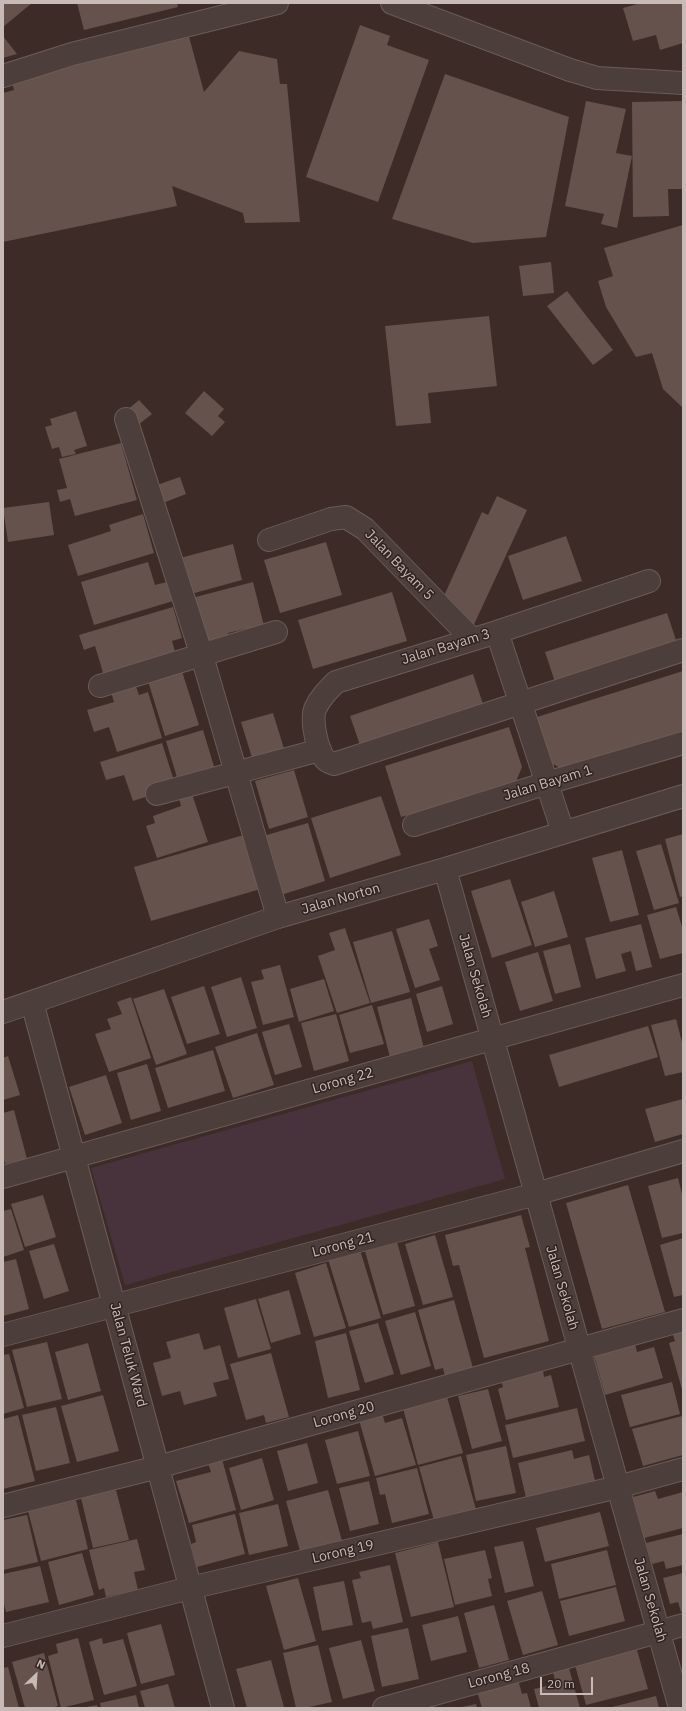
<!DOCTYPE html>
<style>
body{margin:0}
#map{position:relative;width:686px;height:1711px;overflow:hidden;background:#3c2b27;font-family:"IBM Plex Sans",sans-serif}
canvas{display:block}
.frame{position:absolute;inset:0;border:4px solid #c7bab7;pointer-events:none}
.north{position:absolute;left:16px;top:1655px;width:40px;height:40px;-webkit-text-stroke:3px #31231f;paint-order:stroke;rotate:25deg;font-size:11px;font-weight:700;line-height:16px;text-align:center;color:#c7bab7}
.north::after{content:'';display:block;margin:auto;width:14px;height:18px;background:#c7bab7;clip-path:polygon(50% 0,100% 100%,50% 72%,0 100%)}
.scale{position:absolute;left:540px;top:1677px;width:53px;height:18px;box-sizing:border-box;border:2px solid #c7bab7;border-top:0;padding-left:5px;font-size:12px;line-height:14px;white-space:nowrap;color:#c7bab7;-webkit-text-stroke:3px #31231f;paint-order:stroke}
</style>
<div id="map">
<canvas width="686" height="1711"></canvas>
<div class="frame"></div>
<div class="north">N</div>
<div class="scale">20 m</div>
</div>
<script>
const ctx = document.querySelector('canvas').getContext('2d');
ctx.lineJoin = 'round';
function fillPath(path, color) { ctx.fillStyle = color; ctx.fill(path, 'evenodd'); }
function strokePath(path, color, width, dash) { ctx.strokeStyle = color; ctx.lineWidth = width; ctx.lineCap = dash ? 'butt' : 'round'; ctx.setLineDash(dash || []); ctx.stroke(path); }
function drawText(font, color, halo, rows, align = 'center') {
  ctx.font = font + ' "IBM Plex Sans",sans-serif'; ctx.lineWidth = 3; ctx.setLineDash([]); ctx.textBaseline = 'middle'; ctx.strokeStyle = halo; ctx.fillStyle = color; for (const [text, x, y, turn = 0] of rows) {
    ctx.save(); ctx.translate(x, y); ctx.rotate((+turn || 0) * Math.PI / 180); ctx.textAlign = isNaN(turn) ? turn : align; if (halo) ctx.strokeText(text, 0, 0); ctx.fillText(text, 0, 0); ctx.restore();
  }
}
fillPath(new Path2D(`
 M 472,1061 L 505,1179 L 125,1285 L 91,1168 Z`), '#48333d');
fillPath(new Path2D(`
 M 3,3 L 32,3 L 3,27 Z
 M 77,3 L 177,3 L 178,7 L 84,30 Z
 M 641,3 L 683,3 L 683,43 L 660,50 L 656,35 L 633,41 L 623,8 Z
 M 360,25 L 390,36 L 387,45 L 429,60 L 378,202 L 306,177 Z
 M 188,33 L 204,92 L 239,51 L 277,59 L 280,84 L 287,84 L 300,222 L 245,223 L 243,213 L 172,186 L 177,206 L 3,242 L 3,93 L 14,90 L 12,83 Z
 M 3,36 L 17,54 L 3,58 Z
 M 445,74 L 569,117 L 546,237 L 473,243 L 392,219 Z
 M 586,101 L 626,109 L 616,153 L 632,156 L 617,228 L 601,224 L 604,214 L 565,206 Z
 M 683,101 L 683,189 L 668,189 L 669,216 L 633,217 L 632,102 Z
 M 683,225 L 683,408 L 663,389 L 652,353 L 636,357 L 606,307 L 598,281 L 613,276 L 604,248 Z
 M 551,262 L 554,293 L 523,296 L 519,266 Z
 M 567,291 L 613,350 L 593,365 L 547,306 Z
 M 489,316 L 497,386 L 428,393 L 431,423 L 396,426 L 385,326 Z
 M 204,391 L 224,409 L 218,416 L 225,422 L 212,436 L 185,413 Z
 M 139,400 L 152,414 L 138,425 L 126,411 Z
 M 76,411 L 87,446 L 74,450 L 76,454 L 62,457 L 59,447 L 52,449 L 45,427 L 52,425 L 50,419 Z
 M 121,443 L 137,500 L 75,516 L 70,499 L 60,502 L 57,490 L 67,488 L 59,459 Z
 M 180,477 L 186,494 L 163,503 L 157,485 Z
 M 497,496 L 527,510 L 471,631 L 443,598 L 482,512 L 488,515 Z
 M 49,502 L 54,535 L 8,542 L 3,508 Z
 M 143,514 L 154,553 L 78,576 L 68,545 L 111,531 L 109,525 Z
 M 566,536 L 582,581 L 523,600 L 508,556 Z
 M 326,542 L 342,595 L 280,613 L 264,560 Z
 M 233,544 L 242,580 L 191,594 L 180,558 Z
 M 148,562 L 155,585 L 167,582 L 173,601 L 94,625 L 81,582 Z
 M 253,582 L 265,630 L 247,635 L 245,629 L 228,633 L 229,640 L 210,645 L 206,630 L 197,632 L 188,599 Z
 M 392,592 L 407,641 L 313,669 L 298,620 Z
 M 173,607 L 182,638 L 172,641 L 176,655 L 104,676 L 95,646 L 84,650 L 79,635 Z
 M 667,613 L 679,649 L 557,688 L 545,652 Z
 M 181,668 L 199,725 L 165,736 L 147,678 Z
 M 683,671 L 683,732 L 562,769 L 546,760 L 534,718 Z
 M 473,674 L 484,707 L 361,748 L 350,716 Z
 M 134,681 L 139,695 L 148,692 L 162,738 L 117,752 L 109,727 L 94,732 L 87,710 L 114,702 L 110,689 Z
 M 273,713 L 286,755 L 254,764 L 241,722 Z
 M 509,727 L 522,767 L 515,784 L 401,817 L 385,766 Z
 M 203,730 L 216,773 L 179,784 L 166,741 Z
 M 162,743 L 176,787 L 133,801 L 124,775 L 106,780 L 100,762 Z
 M 294,770 L 308,817 L 269,829 L 255,781 Z
 M 192,794 L 208,842 L 157,858 L 146,826 L 155,823 L 153,816 L 181,806 L 179,798 Z
 M 381,796 L 401,855 L 330,878 L 311,818 Z
 M 308,823 L 325,881 L 281,895 L 263,836 Z
 M 247,834 L 264,888 L 151,921 L 134,867 Z
 M 683,834 L 683,896 L 680,897 L 665,839 Z
 M 661,844 L 679,903 L 654,910 L 636,851 Z
 M 622,850 L 639,915 L 610,922 L 592,858 Z
 M 510,879 L 532,945 L 492,958 L 471,891 Z
 M 554,891 L 568,937 L 535,947 L 521,902 Z
 M 676,907 L 683,930 L 683,953 L 660,959 L 647,915 Z
 M 429,919 L 438,946 L 429,949 L 440,980 L 415,988 L 396,929 Z
 M 641,924 L 652,967 L 636,971 L 631,951 L 621,954 L 626,971 L 596,979 L 585,938 Z
 M 345,928 L 370,1003 L 337,1013 L 318,956 L 335,950 L 329,933 Z
 M 392,931 L 410,992 L 371,1003 L 353,942 Z
 M 570,944 L 581,987 L 555,994 L 543,951 Z
 M 538,952 L 553,1001 L 520,1011 L 505,962 Z
 M 280,965 L 294,1017 L 263,1025 L 251,982 L 264,979 L 261,970 Z
 M 241,977 L 257,1028 L 227,1037 L 211,987 Z
 M 324,979 L 334,1011 L 299,1022 L 290,989 Z
 M 204,986 L 220,1034 L 187,1044 L 171,997 Z
 M 442,986 L 453,1024 L 427,1032 L 416,994 Z
 M 164,989 L 187,1054 L 156,1065 L 133,999 Z
 M 131,997 L 151,1058 L 109,1072 L 95,1034 L 111,1029 L 107,1019 L 122,1014 L 117,1002 Z
 M 411,998 L 426,1056 L 392,1065 L 377,1007 Z
 M 372,1005 L 384,1044 L 350,1053 L 339,1015 Z
 M 336,1014 L 349,1061 L 314,1071 L 301,1023 Z
 M 676,1019 L 683,1046 L 683,1072 L 665,1076 L 651,1025 Z
 M 289,1024 L 302,1067 L 275,1075 L 262,1032 Z
 M 648,1026 L 658,1057 L 559,1087 L 549,1055 Z
 M 257,1033 L 274,1085 L 233,1098 L 215,1047 Z
 M 213,1050 L 225,1091 L 168,1108 L 155,1068 Z
 M 8,1056 L 20,1095 L 3,1100 L 3,1058 Z
 M 147,1064 L 161,1111 L 131,1120 L 117,1073 Z
 M 106,1075 L 122,1123 L 85,1135 L 69,1087 Z
 M 683,1099 L 683,1134 L 655,1142 L 645,1109 Z
 M 14,1110 L 27,1159 L 5,1164 L 3,1156 L 3,1113 Z
 M 678,1178 L 683,1198 L 683,1233 L 662,1238 L 648,1186 Z
 M 628,1185 L 665,1312 L 602,1329 L 566,1203 Z
 M 43,1195 L 56,1237 L 25,1247 L 11,1204 Z
 M 11,1209 L 24,1250 L 3,1257 L 3,1211 Z
 M 521,1215 L 530,1247 L 525,1248 L 549,1341 L 484,1358 L 459,1265 L 453,1266 L 445,1235 Z
 M 435,1235 L 453,1297 L 423,1305 L 405,1244 Z
 M 683,1238 L 683,1295 L 674,1297 L 660,1245 Z
 M 397,1242 L 415,1306 L 383,1315 L 365,1251 Z
 M 54,1244 L 69,1291 L 44,1299 L 29,1251 Z
 M 360,1250 L 381,1318 L 349,1327 L 328,1259 Z
 M 16,1259 L 29,1309 L 3,1316 L 3,1262 Z
 M 326,1263 L 346,1328 L 314,1337 L 295,1273 Z
 M 289,1290 L 301,1334 L 271,1343 L 258,1299 Z
 M 256,1299 L 271,1349 L 238,1358 L 224,1308 Z
 M 454,1300 L 473,1368 L 445,1376 L 443,1368 L 435,1370 L 418,1310 Z
 M 415,1312 L 431,1366 L 401,1375 L 385,1321 Z
 M 378,1323 L 394,1374 L 365,1383 L 349,1331 Z
 M 683,1329 L 683,1393 L 669,1343 L 675,1341 L 672,1332 Z
 M 199,1333 L 204,1350 L 220,1345 L 229,1379 L 213,1383 L 217,1396 L 184,1405 L 180,1391 L 162,1396 L 153,1363 L 171,1358 L 166,1342 Z
 M 346,1333 L 360,1390 L 328,1398 L 315,1341 Z
 M 47,1342 L 62,1399 L 27,1407 L 12,1350 Z
 M 88,1343 L 101,1391 L 68,1400 L 55,1352 Z
 M 635,1344 L 637,1352 L 654,1347 L 663,1378 L 605,1395 L 594,1355 Z
 M 271,1353 L 289,1417 L 266,1423 L 264,1415 L 246,1420 L 230,1364 Z
 M 9,1354 L 24,1408 L 3,1414 L 3,1355 Z
 M 543,1370 L 544,1377 L 551,1375 L 559,1407 L 506,1420 L 498,1389 L 503,1387 L 501,1380 Z
 M 672,1382 L 680,1414 L 630,1427 L 621,1395 Z
 M 488,1389 L 502,1441 L 472,1449 L 458,1396 Z
 M 103,1395 L 119,1451 L 77,1462 L 61,1406 Z
 M 447,1397 L 463,1453 L 418,1465 L 403,1408 Z
 M 56,1407 L 70,1463 L 36,1471 L 22,1415 Z
 M 577,1408 L 585,1441 L 513,1458 L 505,1425 Z
 M 382,1413 L 385,1423 L 402,1418 L 416,1465 L 375,1476 L 359,1420 Z
 M 18,1415 L 35,1481 L 3,1489 L 3,1419 Z
 M 682,1416 L 683,1421 L 683,1455 L 643,1466 L 632,1429 Z
 M 358,1431 L 370,1476 L 337,1484 L 325,1440 Z
 M 307,1443 L 318,1483 L 288,1491 L 277,1451 Z
 M 506,1446 L 516,1493 L 476,1501 L 466,1455 Z
 M 572,1450 L 574,1459 L 589,1455 L 596,1485 L 527,1502 L 518,1463 Z
 M 461,1456 L 477,1513 L 435,1524 L 419,1467 Z
 M 262,1458 L 274,1500 L 241,1510 L 229,1468 Z
 M 222,1459 L 236,1510 L 189,1523 L 176,1481 L 211,1472 L 208,1463 Z
 M 417,1468 L 429,1514 L 392,1523 L 385,1494 L 380,1495 L 376,1478 Z
 M 369,1481 L 379,1524 L 350,1531 L 339,1488 Z
 M 116,1490 L 129,1540 L 93,1548 L 81,1498 Z
 M 328,1490 L 342,1541 L 300,1551 L 286,1501 Z
 M 655,1491 L 658,1499 L 683,1492 L 683,1528 L 644,1538 L 633,1497 Z
 M 76,1500 L 88,1549 L 41,1561 L 28,1511 Z
 M 278,1504 L 288,1546 L 249,1555 L 239,1513 Z
 M 600,1512 L 609,1546 L 545,1562 L 536,1528 Z
 M 235,1514 L 245,1554 L 197,1567 L 191,1544 L 196,1542 L 192,1525 Z
 M 27,1515 L 38,1562 L 3,1570 L 3,1520 Z
 M 683,1534 L 683,1565 L 666,1569 L 664,1561 L 652,1564 L 646,1543 Z
 M 137,1539 L 145,1570 L 134,1572 L 138,1590 L 106,1597 L 104,1588 L 99,1590 L 89,1550 Z
 M 523,1541 L 534,1586 L 505,1593 L 494,1547 Z
 M 438,1542 L 454,1607 L 411,1617 L 395,1553 Z
 M 485,1550 L 492,1578 L 488,1579 L 492,1596 L 455,1605 L 444,1559 Z
 M 607,1550 L 616,1585 L 559,1599 L 551,1564 Z
 M 82,1553 L 94,1595 L 59,1605 L 48,1562 Z
 M 390,1565 L 403,1622 L 373,1629 L 371,1621 L 362,1623 L 352,1580 L 361,1578 L 359,1572 Z
 M 40,1566 L 49,1602 L 6,1612 L 3,1600 L 3,1574 Z
 M 683,1573 L 683,1612 L 681,1612 L 678,1602 L 670,1604 L 663,1578 Z
 M 298,1578 L 316,1641 L 284,1650 L 266,1586 Z
 M 344,1581 L 353,1625 L 322,1631 L 313,1587 Z
 M 616,1587 L 625,1621 L 569,1636 L 560,1601 Z
 M 542,1591 L 558,1645 L 523,1655 L 507,1601 Z
 M 494,1605 L 509,1660 L 479,1668 L 464,1613 Z
 M 458,1616 L 467,1652 L 431,1661 L 422,1625 Z
 M 161,1624 L 175,1675 L 141,1684 L 127,1633 Z
 M 408,1628 L 419,1679 L 382,1687 L 371,1636 Z
 M 78,1638 L 94,1700 L 61,1708 L 48,1656 L 58,1653 L 56,1644 Z
 M 102,1638 L 103,1644 L 123,1639 L 137,1686 L 104,1695 L 89,1642 Z
 M 361,1640 L 375,1691 L 343,1699 L 329,1648 Z
 M 318,1645 L 332,1702 L 305,1708 L 296,1708 L 283,1653 Z
 M 637,1650 L 648,1689 L 586,1705 L 575,1665 Z
 M 44,1653 L 58,1706 L 51,1708 L 25,1708 L 12,1662 Z
 M 271,1660 L 284,1707 L 247,1708 L 236,1669 Z
 M 8,1667 L 19,1708 L 3,1708 L 3,1668 Z
 M 569,1668 L 580,1708 L 539,1708 L 534,1689 L 556,1684 L 553,1672 Z
 M 518,1680 L 522,1694 L 527,1693 L 531,1708 L 482,1708 L 477,1691 Z
 M 168,1684 L 175,1708 L 145,1708 L 140,1691 Z
 M 136,1695 L 139,1708 L 101,1708 L 100,1703 Z
 M 656,1696 L 659,1708 L 612,1708 L 612,1707 Z
 M 476,1704 L 477,1708 L 462,1708 L 462,1707 Z
 M 97,1705 L 98,1708 L 86,1708 L 86,1707 Z`), '#65524d');
const minor = new Path2D(`
 M 392,3 L 570,70 L 597,78 L 683,83
 M 3,76 L 72,54 L 277,3
 M 126,419 L 202,656 L 278,917
 M 269,540 L 331,519 L 346,517 L 365,529 L 472,639
 M 649,581 L 497,632 L 336,682 C 327,691 320,698 315,709 C 311,720 317,752 326,760 C 328,762 332,763 334,764 L 683,650
 M 497,632 L 563,832
 M 100,686 L 276,632
 M 157,794 L 320,750
 M 414,825 L 547,783 L 683,743
 M 445,869 L 680,1708
 M 32,1002 L 223,1708
 M 3,1012 L 278,917 L 445,869 L 683,796
 M 3,1177 L 683,985
 M 3,1335 L 536,1194 L 683,1151
 M 3,1506 L 158,1467 L 683,1320
 M 3,1636 L 190,1588 L 618,1487 L 683,1469
 M 384,1708 L 683,1625`);
strokePath(minor, '#6a5c58', 24);
strokePath(minor, '#4c3e3b', 22);
drawText('14px', '#c7bab7', '#31231f', [
 ["Jalan Bayam 5",399,565,46],
 ["Jalan Bayam 3",446,647,-17],
 ["Jalan Bayam 1",548,783,-17],
 ["Jalan Norton",341,899,-16],
 ["Jalan Sekolah",475,976,74],
 ["Lorong 22",343,1081,-16],
 ["Lorong 21",343,1245,-15],
 ["Jalan Sekolah",562,1288,74],
 ["Jalan Teluk Ward",128,1355,75],
 ["Lorong 20",344,1415,-16],
 ["Lorong 19",343,1552,-13],
 ["Jalan Sekolah",650,1600,74],
 ["Lorong 18",499,1676,-15]
]);
</script>
